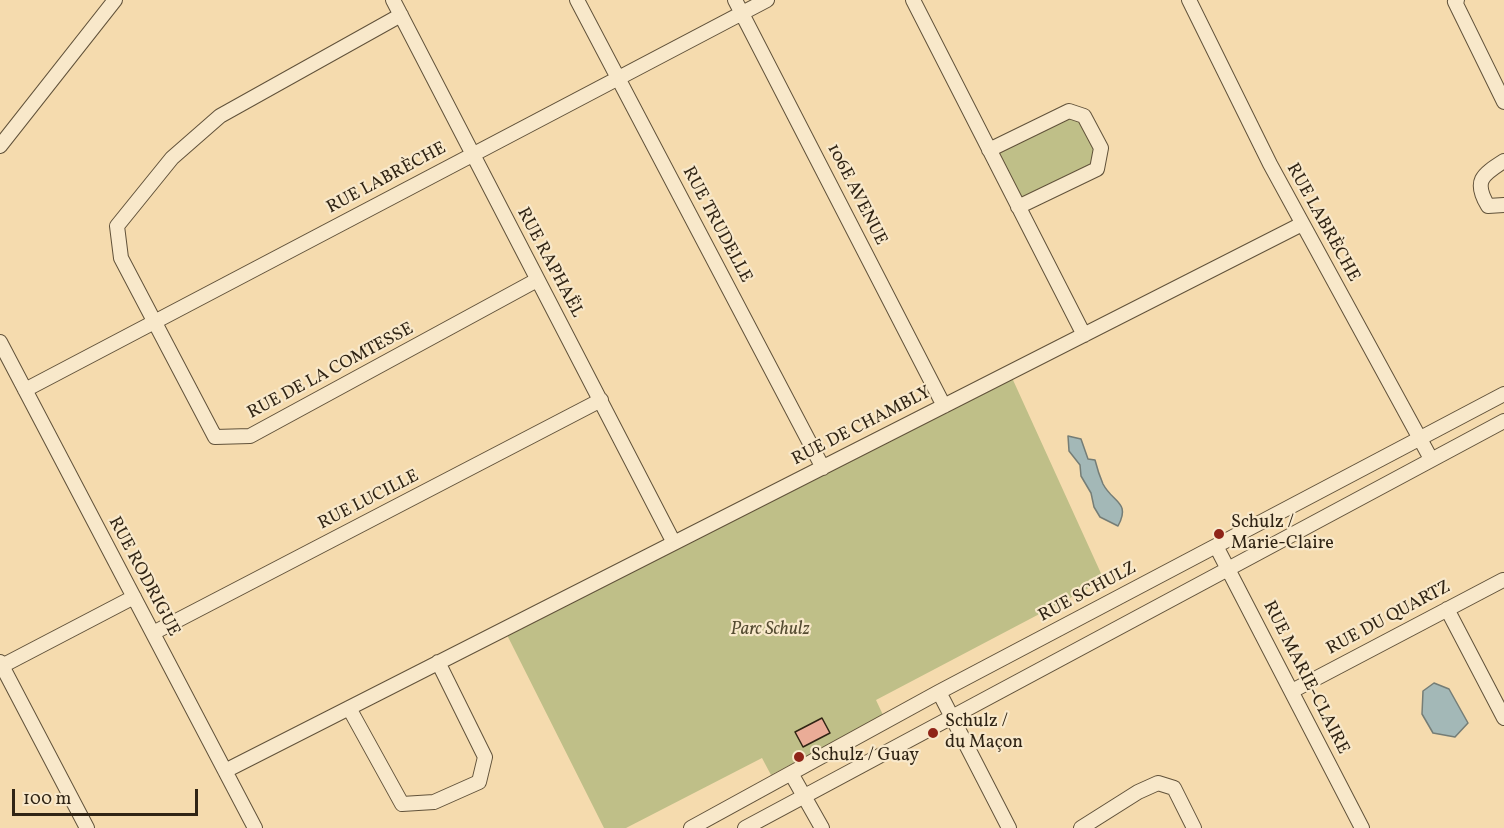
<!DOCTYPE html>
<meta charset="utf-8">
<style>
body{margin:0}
#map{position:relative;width:1504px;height:828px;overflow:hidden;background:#f5dbae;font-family:Vollkorn,serif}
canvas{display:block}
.scale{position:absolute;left:12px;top:789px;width:186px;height:27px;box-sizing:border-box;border:3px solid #302414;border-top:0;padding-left:8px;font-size:18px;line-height:21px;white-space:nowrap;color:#302414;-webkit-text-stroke:4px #f8e8ca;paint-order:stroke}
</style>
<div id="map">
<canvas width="1504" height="828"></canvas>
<div class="scale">100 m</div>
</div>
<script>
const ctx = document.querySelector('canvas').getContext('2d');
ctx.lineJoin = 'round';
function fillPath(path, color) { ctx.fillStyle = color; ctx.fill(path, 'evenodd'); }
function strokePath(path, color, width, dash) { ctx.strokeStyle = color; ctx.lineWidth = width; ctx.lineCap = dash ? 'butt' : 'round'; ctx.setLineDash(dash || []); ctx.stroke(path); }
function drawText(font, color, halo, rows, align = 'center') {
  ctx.font = font + ' Vollkorn,serif'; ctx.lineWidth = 4.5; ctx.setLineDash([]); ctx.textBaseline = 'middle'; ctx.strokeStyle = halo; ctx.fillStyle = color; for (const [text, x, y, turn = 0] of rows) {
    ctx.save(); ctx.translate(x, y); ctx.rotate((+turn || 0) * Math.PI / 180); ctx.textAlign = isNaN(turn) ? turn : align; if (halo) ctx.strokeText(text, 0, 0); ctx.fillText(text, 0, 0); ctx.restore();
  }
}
fillPath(new Path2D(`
 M 1069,111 L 1084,116 L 1101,148 L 1097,169 L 1018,207 L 989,150 Z
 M 1008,369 L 1104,580 L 876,700 L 883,715 L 771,775 L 762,758 L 626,828 L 604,828 L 502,625 Z`), '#bfbf88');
const water = new Path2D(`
 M 1068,436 L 1081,439 L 1088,459 L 1095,460 C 1097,468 1100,477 1103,484 C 1113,503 1131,502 1118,526 L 1100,517 L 1094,507 L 1091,493 L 1081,476 L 1080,465 L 1069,451 Z
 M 1434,683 L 1449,689 L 1468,723 L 1455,737 L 1433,733 L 1422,714 L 1423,691 Z`);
fillPath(water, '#a3b8b7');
strokePath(water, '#757d76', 1.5);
const building = new Path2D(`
 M 822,718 L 830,733 L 803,747 L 795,732 Z`);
fillPath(building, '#eaac97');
strokePath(building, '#302414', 1.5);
const minor = new Path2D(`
 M 393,0 L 674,543
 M 577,0 L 823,468
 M 735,0 L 944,406
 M 913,0 L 1084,335
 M 1189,0 L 1270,164 L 1431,459
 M 1457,0 L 1455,2 L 1504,102
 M 401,15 L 220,116 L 172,158 L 117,226 L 121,258 L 215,437 L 250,436 L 537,280
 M 0,146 L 115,0
 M 989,150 L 1069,111 L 1084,116 L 1101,148 L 1097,169 L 1018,207
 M 1504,161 C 1482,175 1473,181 1488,206 L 1504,205
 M 0,342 L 255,828
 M 25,390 L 767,0
 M 1216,546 L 1362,828
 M 1447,609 L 1504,718
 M 153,633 L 601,400
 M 0,662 L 87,828
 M 0,667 L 134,597
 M 1292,691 L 1503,580
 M 939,692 L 1009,828
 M 349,708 L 402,804 L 434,802 L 479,782 L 485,757 L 438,662
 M 225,771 L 1302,224
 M 792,775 L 822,828
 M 691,828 L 939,692 L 1504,394
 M 745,828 L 1504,421
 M 1081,828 L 1138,792 L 1158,783 L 1174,788 L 1194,828`);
strokePath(minor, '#61523a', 16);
strokePath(minor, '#f8e8ca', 14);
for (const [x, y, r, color] of [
 [1219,534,6,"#8f2418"],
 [933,733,6,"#8f2418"],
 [799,757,6,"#8f2418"]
]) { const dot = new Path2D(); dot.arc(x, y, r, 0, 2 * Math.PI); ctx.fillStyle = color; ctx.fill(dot); strokePath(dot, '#f8e8ca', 2); }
drawText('18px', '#302414', '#f8e8ca', [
 ["RUE LABRÈCHE",387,179,-28],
 ["106E AVENUE",856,195,63],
 ["RUE LABRÈCHE",1322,223,61],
 ["RUE TRUDELLE",716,225,62],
 ["RUE RAPHAËL",549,263,62],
 ["RUE DE LA COMTESSE",331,372,-28],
 ["RUE DE CHAMBLY",862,427,-27],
 ["RUE LUCILLE",369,501,-27],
 ["RUE RODRIGUE",143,577,62],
 ["RUE SCHULZ",1088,593,-28],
 ["RUE DU QUARTZ",1389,619,-28],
 ["RUE MARIE-CLAIRE",1305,678,63]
]);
drawText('18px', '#302414', '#f8e8ca', [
 ["Schulz /",1231,524],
 ["Marie-Claire",1231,545],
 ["Schulz /",945,723],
 ["du Maçon",945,744],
 ["Schulz / Guay",811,757]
], 'left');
drawText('italic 18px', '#544b31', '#f8e8ca', [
 ["Parc Schulz",770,631]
]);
</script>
